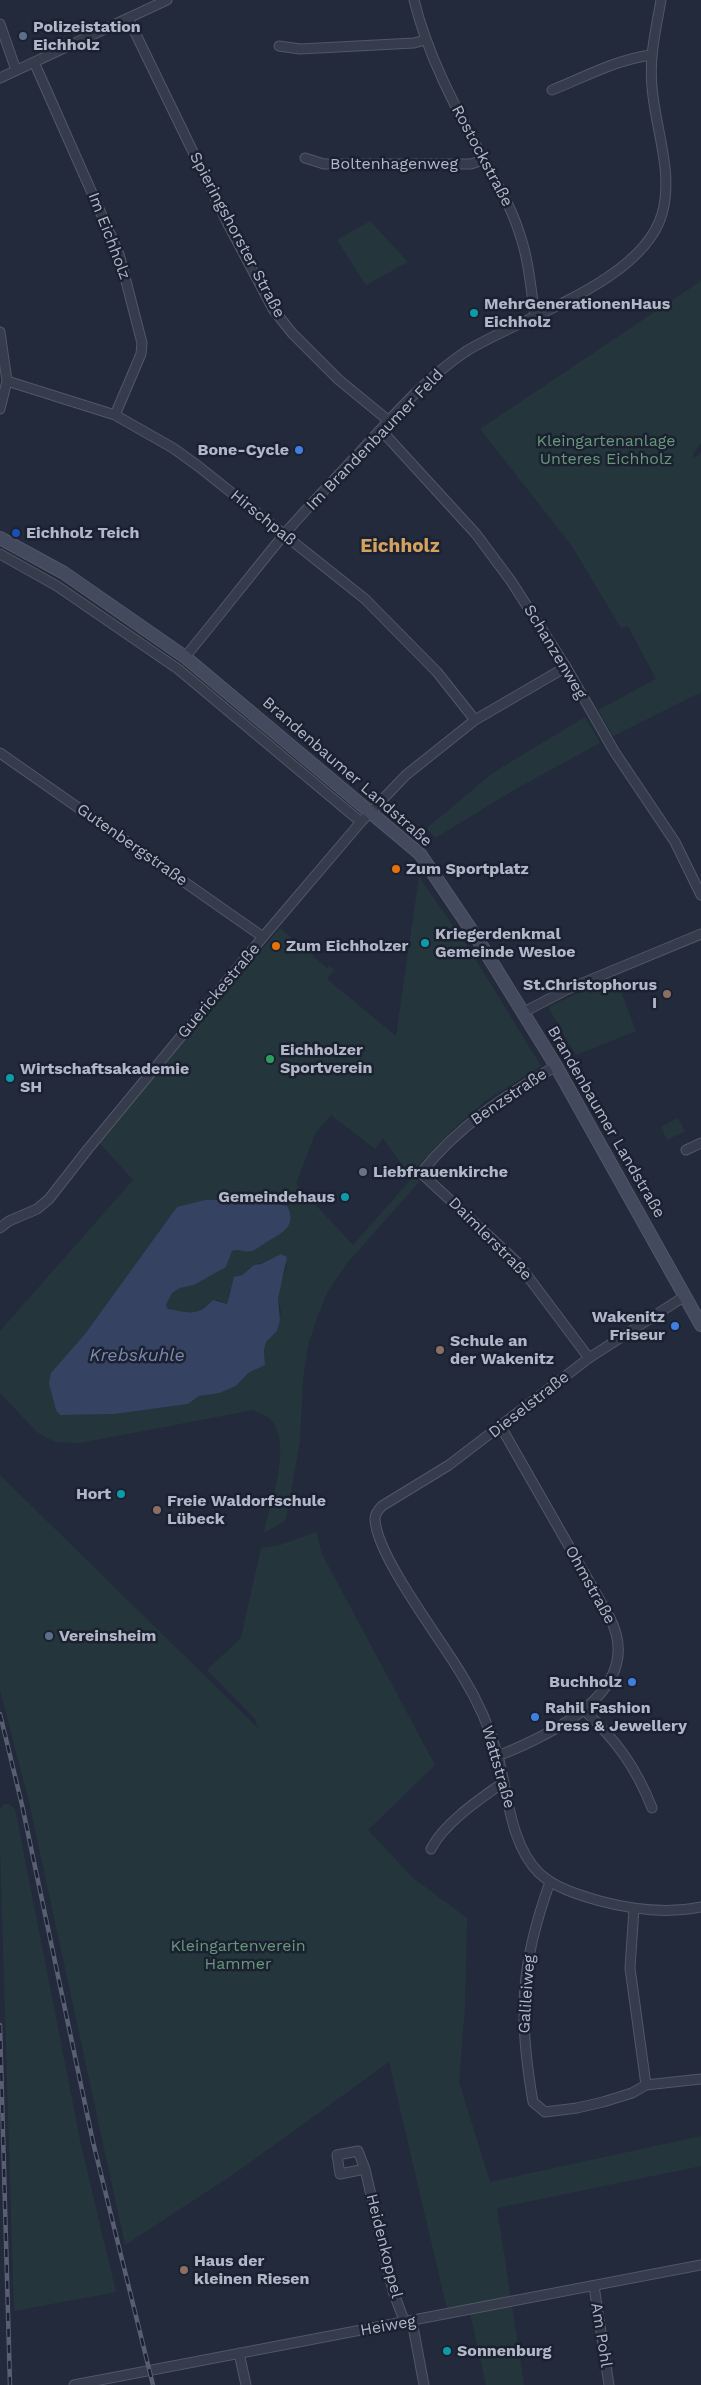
<!DOCTYPE html>
<meta charset="utf-8">
<style>
body{margin:0}
canvas{display:block;background:#222a3b}
</style>
<canvas width="701" height="2385"></canvas>
<script>
const ctx = document.querySelector('canvas').getContext('2d');
ctx.lineJoin = 'round';
function fillPath(path, color) { ctx.fillStyle = color; ctx.fill(path, 'evenodd'); }
function strokePath(path, color, width, dash) { ctx.strokeStyle = color; ctx.lineWidth = width; ctx.lineCap = dash ? 'butt' : 'round'; ctx.setLineDash(dash || []); ctx.stroke(path); }
function drawText(font, color, halo, rows, align = 'center') {
  ctx.font = font + ' "Work Sans",sans-serif'; ctx.lineWidth = 5; ctx.setLineDash([]); ctx.textBaseline = 'middle'; ctx.strokeStyle = halo; ctx.fillStyle = color; for (const [text, x, y, turn = 0] of rows) {
    ctx.save(); ctx.translate(x, y); ctx.rotate((+turn || 0) * Math.PI / 180); ctx.textAlign = isNaN(turn) ? turn : align; if (halo) ctx.strokeText(text, 0, 0); ctx.fillText(text, 0, 0); ctx.restore();
  }
}
fillPath(new Path2D(`
 M 370,221 L 408,262 L 366,285 L 337,240 Z
 M 701,281 L 701,443 L 694,452 L 693,459 L 701,453 L 701,692 L 613,736 L 598,710 L 656,679 L 628,626 L 621,628 L 572,546 L 480,429 Z
 M 585,717 L 600,743 L 519,787 L 435,838 L 427,828 L 494,772 Z
 M 419,877 L 466,944 L 541,1066 L 485,1101 L 452,1130 L 413,1171 L 406,1170 L 383,1138 L 375,1149 L 331,1115 L 315,1134 L 296,1184 L 353,1245 L 414,1176 L 420,1181 L 348,1262 L 328,1291 L 317,1318 L 308,1345 L 303,1379 L 300,1440 L 286,1520 L 264,1533 C 270,1504 294,1443 270,1419 C 266,1415 258,1412 253,1410 L 80,1443 L 55,1442 L 37,1432 L 0,1393 L 0,1331 L 133,1180 L 96,1139 L 193,1022 L 198,1026 L 280,928 L 327,968 L 329,966 L 334,970 L 327,979 L 396,1036 ZM 177,1207 L 236,1249 L 232,1251 L 226,1267 L 194,1285 L 180,1288 L 172,1293 L 166,1305 L 168,1309 L 192,1314 L 217,1300 L 227,1304 L 229,1292 L 239,1275 C 246,1274 248,1267 255,1265 C 265,1262 273,1258 281,1254 L 287,1266 L 280,1286 L 278,1299 L 281,1312 L 277,1331 L 266,1342 L 264,1350 L 265,1364 L 248,1373 L 236,1386 L 199,1396 L 188,1404 L 115,1414 L 67,1415 L 51,1373 L 85,1334 Z
 M 615,976 L 636,1031 L 576,1055 L 548,1007 Z
 M 678,1118 L 685,1131 L 667,1140 L 661,1127 Z
 M 0,1475 L 258,1728 L 255,1719 L 207,1670 L 241,1638 L 261,1548 L 280,1545 L 316,1532 L 322,1554 L 435,1765 L 368,1830 L 413,1878 L 467,1918 L 465,2006 L 459,2082 L 490,2182 L 701,2136 L 701,2166 L 497,2208 L 524,2385 L 486,2385 L 468,2304 L 447,2309 L 389,2062 L 234,2174 L 125,2245 L 29,1802 L 0,1690 Z
 M 4,1804 L 9,1804 L 15,1809 L 81,2145 L 116,2292 L 14,2311 L 0,1847 L 0,1809 Z`), '#24363c');
fillPath(new Path2D(`
 M 205,1200 L 252,1200 L 287,1206 C 297,1225 284,1232 268,1241 C 263,1244 256,1250 251,1251 C 244,1253 239,1248 232,1251 L 226,1267 L 194,1285 L 180,1288 L 172,1293 L 166,1305 L 168,1309 C 188,1312 196,1318 213,1300 L 227,1304 L 234,1277 L 242,1275 L 254,1265 L 261,1264 L 281,1254 L 287,1257 L 278,1299 L 280,1320 L 277,1331 L 266,1342 L 264,1350 L 265,1365 L 248,1373 L 236,1386 L 219,1393 L 199,1396 L 188,1404 L 115,1414 L 60,1415 L 56,1410 L 49,1383 L 51,1373 L 85,1334 L 177,1207 Z`), '#364262');
const minor = new Path2D(`
 M 414,0 C 428,57 456,108 484,160 C 497,184 512,208 520,235 C 529,261 531,290 535,317
 M 128,18 L 229,226 L 273,309 L 292,333 L 339,380 L 389,421
 M 0,24 L 16,70
 M 279,46 L 300,49 L 414,43 L 425,40
 M 34,62 L 119,254 L 142,343 L 141,354 L 115,415
 M 0,78 L 167,0
 M 552,90 C 585,77 615,60 651,55
 M 305,158 L 324,164 L 471,164 L 483,160
 M 0,332 L 7,381 L 0,409
 M 7,381 L 115,415 L 173,448 L 198,466 L 365,599 L 437,672 L 475,720
 M 381,430 L 476,534 L 511,581 L 566,667 L 614,751 L 675,842 L 701,895
 M 0,554 L 57,586 L 178,669 L 361,822
 M 185,657 C 218,617 250,576 282,537 C 307,508 334,480 360,452 C 392,417 425,379 465,352 C 520,317 642,283 662,214 C 674,173 655,128 652,87 C 649,57 656,29 661,0
 M 0,753 L 263,937
 M 524,1012 L 566,990 L 701,934
 M 556,1066 C 505,1096 458,1126 421,1173 L 517,1262 L 589,1358
 M 686,1150 L 701,1143
 M 0,1228 L 9,1221 L 37,1209 L 49,1199 L 88,1149 L 263,937 L 360,823 L 406,775 L 475,720 L 566,667
 M 685,1296 L 589,1358 L 449,1465 L 382,1506 C 378,1510 375,1514 375,1519 C 376,1556 443,1642 463,1677 C 478,1701 490,1729 498,1756 C 508,1794 510,1844 539,1873 C 555,1888 579,1895 600,1901 C 634,1910 667,1914 701,1907
 M 584,1710 C 616,1740 636,1767 652,1808
 M 498,1756 C 550,1735 647,1691 610,1618 L 501,1427
 M 431,1849 C 444,1823 480,1799 504,1782
 M 550,1882 C 520,1965 518,2016 533,2102 L 545,2112 L 577,2108 L 603,2102 L 632,2093 L 646,2085 L 701,2079
 M 634,1909 L 630,1968 L 646,2085
 M 365,2169 L 340,2174 L 337,2155 L 358,2151 L 365,2169 L 393,2291 L 405,2323
 M 594,2286 L 609,2385
 M 412,2321 L 424,2385
 M 239,2353 L 246,2385
 M 74,2385 L 701,2265`);
const secondary = new Path2D(`
 M 0,538 L 64,573 L 185,657 L 420,854 L 480,943 L 556,1066 L 701,1325`);
strokePath(minor, '#515766', 11);
strokePath(secondary, '#515766', 14);
strokePath(minor, '#363c4b', 9);
strokePath(secondary, '#444a5e', 12);
const rail = new Path2D(`
 M 0,1714 L 22,1805 L 93,2142 L 153,2385
 M 0,2025 L 10,2385`);
strokePath(rail, '#585f72', 4.5);
strokePath(rail, '#1b2130', 2.5, [8]);
for (const [x, y, r, color] of [
 [23,36,5,"#5c6f8a"],
 [474,313,5,"#0f9aa8"],
 [299,450,5,"#3f7fe0"],
 [16,533,5,"#1a4fb4"],
 [396,869,5,"#e8710a"],
 [425,943,5,"#0f9aa8"],
 [276,946,5,"#e8710a"],
 [667,994,5,"#8d6e63"],
 [270,1059,5,"#2e9e5b"],
 [10,1078,5,"#0f9aa8"],
 [363,1172,5,"#6b7280"],
 [345,1197,5,"#0f9aa8"],
 [675,1326,5,"#3f7fe0"],
 [440,1350,5,"#8d6e63"],
 [121,1494,5,"#0f9aa8"],
 [157,1510,5,"#8d6e63"],
 [49,1636,5,"#5c6f8a"],
 [632,1682,5,"#3f7fe0"],
 [535,1717,5,"#3f7fe0"],
 [184,2270,5,"#8d6e63"],
 [447,2351,5,"#0f9aa8"]
]) { const dot = new Path2D(); dot.arc(x, y, r, 0, 2 * Math.PI); ctx.fillStyle = color; ctx.fill(dot); strokePath(dot, '#1b2130', 2); }
drawText('bold 16px', '#b1b7c7', '#1b2130', [
 ["Polizeistation",33,27],
 ["Eichholz",33,45],
 ["MehrGenerationenHaus",484,304],
 ["Eichholz",484,322],
 ["Bone-Cycle",289,450,"right"],
 ["Eichholz Teich",26,533],
 ["Zum Sportplatz",406,869],
 ["Kriegerdenkmal",435,934],
 ["Gemeinde Wesloe",435,952],
 ["Zum Eichholzer",286,946],
 ["St.Christophorus",657,985,"right"],
 ["I",657,1003,"right"],
 ["Eichholzer",280,1050],
 ["Sportverein",280,1068],
 ["Wirtschaftsakademie",20,1069],
 ["SH",20,1087],
 ["Liebfrauenkirche",373,1172],
 ["Gemeindehaus",335,1197,"right"],
 ["Wakenitz",665,1317,"right"],
 ["Friseur",665,1335,"right"],
 ["Schule an",450,1341],
 ["der Wakenitz",450,1359],
 ["Hort",111,1494,"right"],
 ["Freie Waldorfschule",167,1501],
 ["Lübeck",167,1519],
 ["Vereinsheim",59,1636],
 ["Buchholz",622,1682,"right"],
 ["Rahil Fashion",545,1708],
 ["Dress & Jewellery",545,1726],
 ["Haus der",194,2261],
 ["kleinen Riesen",194,2279],
 ["Sonnenburg",457,2351]
], 'left');
drawText('16px', '#b1b7c7', '#1b2130', [
 ["Rostockstraße",482,156,62],
 ["Boltenhagenweg",394,164],
 ["Spieringshorster Straße",237,235,62],
 ["Im Eichholz",109,236,69],
 ["Im Brandenbaumer Feld",375,440,-46],
 ["Hirschpaß",263,518,39],
 ["Schanzenweg",555,652,59],
 ["Brandenbaumer Landstraße",347,772,41],
 ["Gutenbergstraße",132,845,35],
 ["Guerickestraße",219,991,-50],
 ["Benzstraße",509,1097,-34],
 ["Brandenbaumer Landstraße",606,1122,60],
 ["Daimlerstraße",490,1239,45],
 ["Dieselstraße",529,1405,-38],
 ["Ohmstraße",590,1585,61],
 ["Wattstraße",498,1767,74],
 ["Galileiweg",527,1994,-86],
 ["Heidenkoppel",384,2246,76],
 ["Heiweg",388,2326,-10],
 ["Am Pohl",601,2335,81]
]);
drawText('16px', '#689879', '#1b2130', [
 ["Kleingartenanlage",606,441],
 ["Unteres Eichholz",606,459],
 ["Kleingartenverein",238,1946],
 ["Hammer",238,1964]
]);
drawText('italic 18px', '#7989af', '#1b2130', [
 ["Krebskuhle",137,1356]
]);
drawText('bold 19px', '#d4a15f', '#1b2130', [
 ["Eichholz",400,546]
]);
</script>
